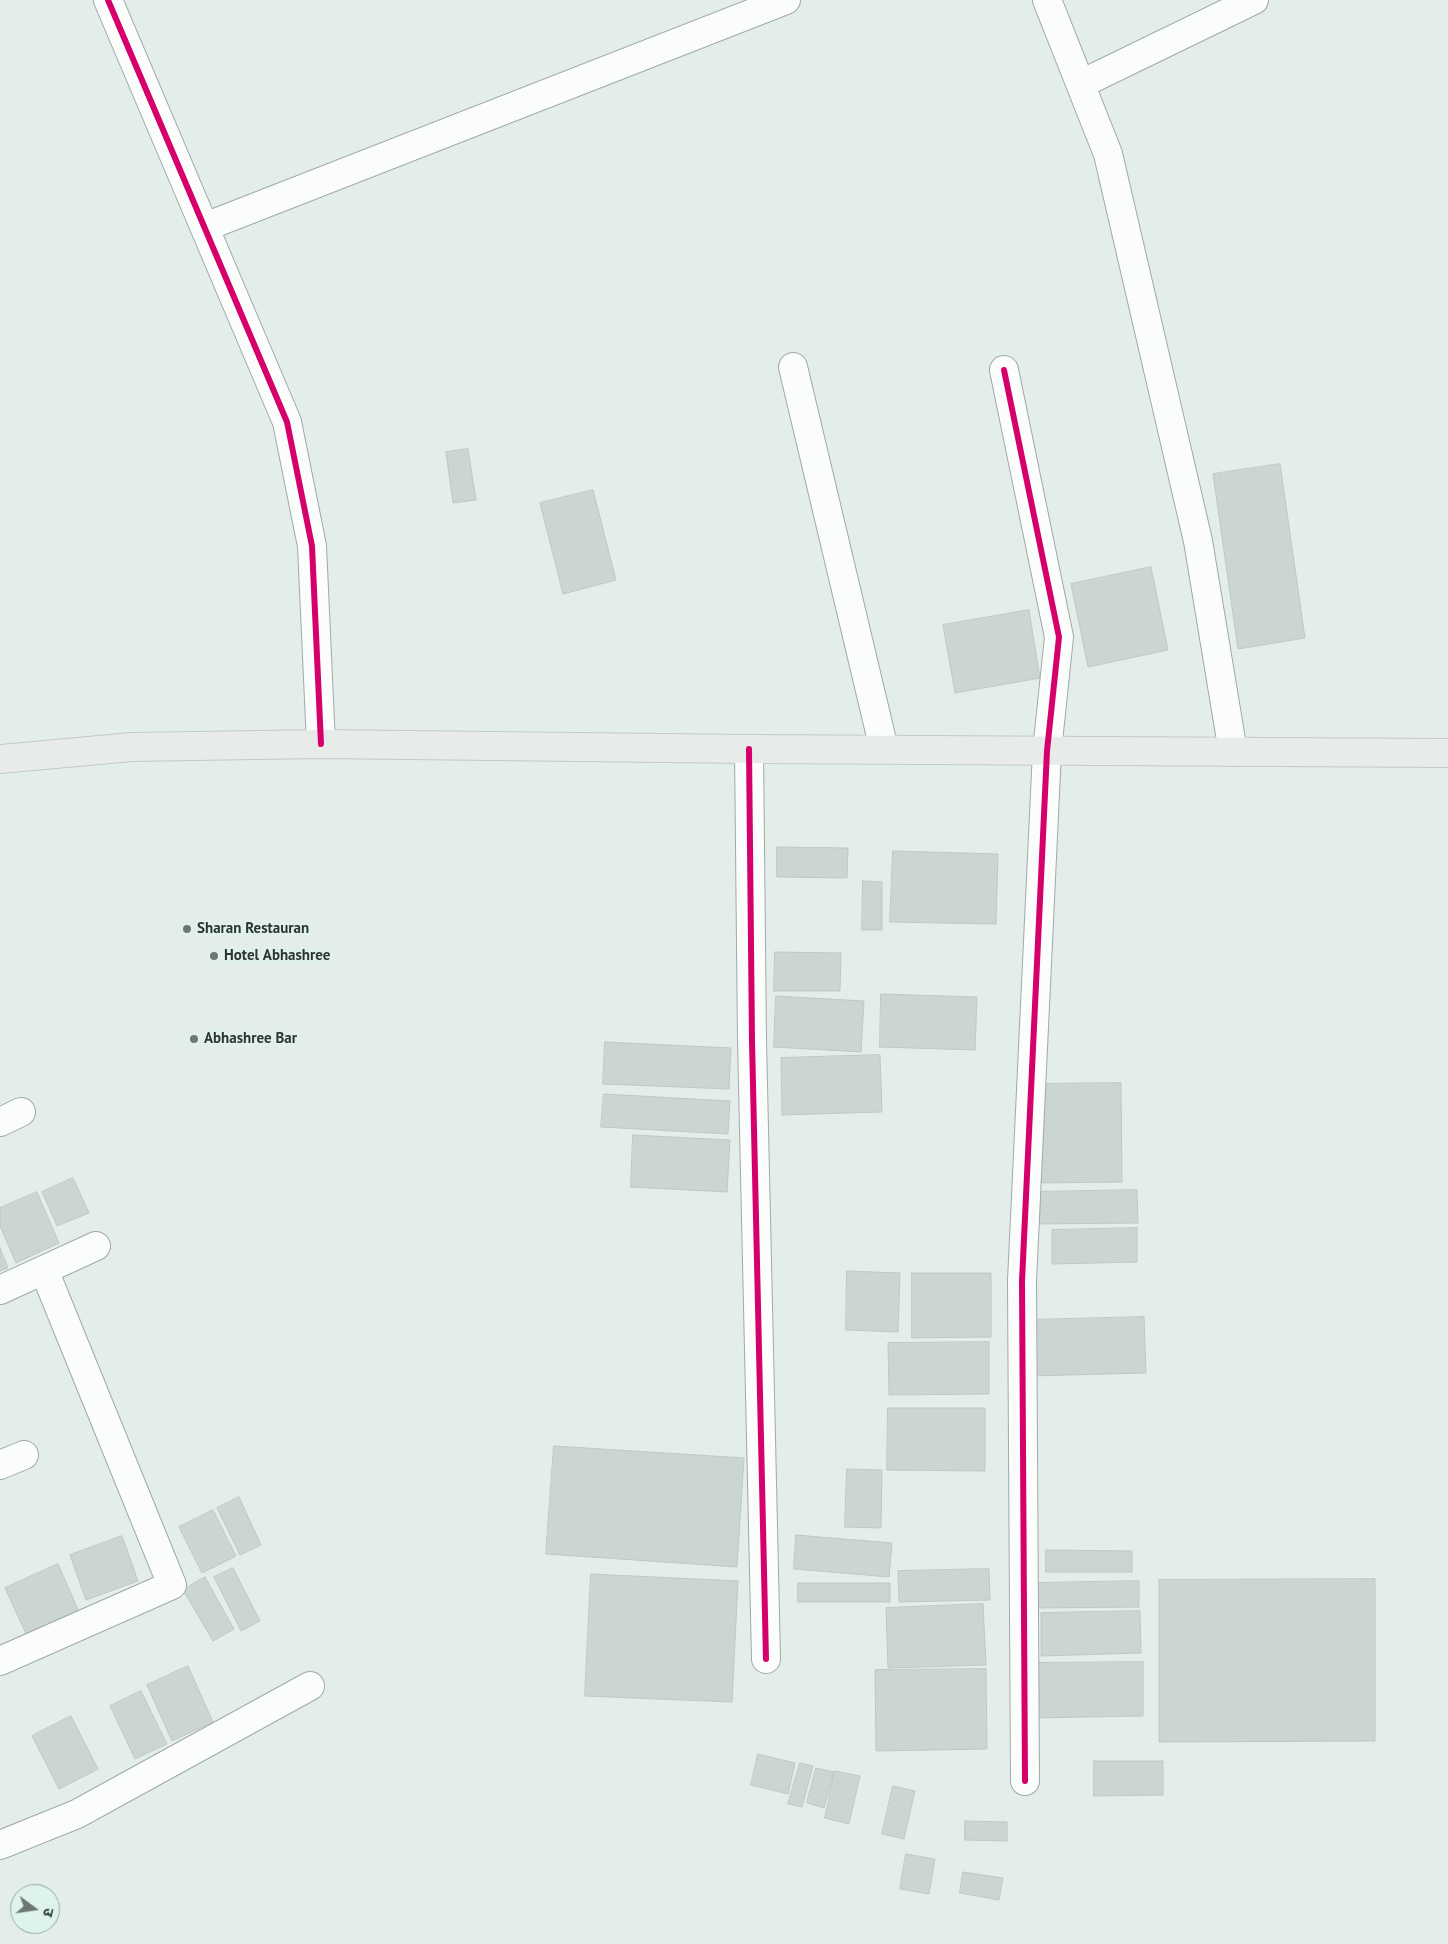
<!DOCTYPE html>
<meta charset="utf-8">
<style>
body{margin:0}
#map{position:relative;width:1448px;height:1944px;overflow:hidden;background:#e3eeea;font-family:"PT Sans","Noto Sans Devanagari",sans-serif}
canvas{display:block}
.north{position:absolute;left:10px;top:1884px;width:50px;height:50px;box-sizing:border-box;background:#def3eb;border:1px solid #98a7a1;border-radius:50%;rotate:104deg;font-size:14px;font-weight:700;line-height:20px;text-align:center;color:#2e3632}
.north::after{content:'';display:block;margin:auto;width:18px;height:22px;background:#6d7672;clip-path:polygon(50% 0,100% 100%,50% 72%,0 100%)}
</style>
<div id="map">
<canvas width="1448" height="1944"></canvas>
<div class="north">उ</div>
</div>
<script>
const ctx = document.querySelector('canvas').getContext('2d');
ctx.lineJoin = 'round';
function fillPath(path, color) { ctx.fillStyle = color; ctx.fill(path, 'evenodd'); }
function strokePath(path, color, width, dash) { ctx.strokeStyle = color; ctx.lineWidth = width; ctx.lineCap = dash ? 'butt' : 'round'; ctx.setLineDash(dash || []); ctx.stroke(path); }
function drawText(font, color, halo, rows, align = 'center') {
  ctx.font = font + ' "PT Sans",sans-serif'; ctx.lineWidth = 4.5; ctx.setLineDash([]); ctx.textBaseline = 'middle'; ctx.strokeStyle = halo; ctx.fillStyle = color; for (const [text, x, y, turn = 0] of rows) {
    ctx.save(); ctx.translate(x, y); ctx.rotate((+turn || 0) * Math.PI / 180); ctx.textAlign = isNaN(turn) ? turn : align; if (halo) ctx.strokeText(text, 0, 0); ctx.fillText(text, 0, 0); ctx.restore();
  }
}
const building = new Path2D(`
 M 468,449 L 476,500 L 453,503 L 446,452 Z
 M 1280,464 L 1305,638 L 1238,649 L 1213,474 Z
 M 593,490 L 616,580 L 563,594 L 540,503 Z
 M 1151,567 L 1168,650 L 1088,667 L 1071,584 Z
 M 1029,610 L 1040,678 L 955,693 L 943,625 Z
 M 777,847 L 848,848 L 847,878 L 777,877 Z
 M 893,851 L 998,854 L 996,924 L 890,922 Z
 M 863,881 L 882,882 L 882,930 L 862,930 Z
 M 775,952 L 841,953 L 840,991 L 774,991 Z
 M 881,994 L 977,997 L 975,1050 L 880,1047 Z
 M 776,996 L 864,1001 L 861,1052 L 774,1047 Z
 M 605,1042 L 731,1048 L 729,1089 L 603,1084 Z
 M 880,1055 L 882,1112 L 782,1115 L 781,1058 Z
 M 1121,1083 L 1122,1182 L 1036,1183 L 1035,1084 Z
 M 604,1094 L 730,1101 L 728,1134 L 601,1127 Z
 M 633,1135 L 730,1140 L 727,1192 L 631,1187 Z
 M 73,1178 L 89,1213 L 57,1226 L 42,1192 Z
 M 1137,1190 L 1138,1223 L 1034,1224 L 1033,1192 Z
 M 37,1192 L 59,1243 L 16,1263 L 0,1226 L 0,1208 Z
 M 1137,1228 L 1137,1262 L 1052,1264 L 1052,1230 Z
 M 0,1248 L 8,1268 L 0,1271 Z
 M 847,1271 L 900,1273 L 898,1332 L 846,1330 Z
 M 912,1273 L 991,1273 L 991,1337 L 912,1338 Z
 M 1144,1317 L 1146,1373 L 1030,1376 L 1028,1320 Z
 M 989,1342 L 989,1394 L 889,1395 L 888,1343 Z
 M 888,1408 L 985,1408 L 985,1471 L 887,1470 Z
 M 554,1446 L 744,1458 L 737,1567 L 546,1554 Z
 M 847,1469 L 882,1470 L 881,1528 L 845,1527 Z
 M 239,1497 L 261,1545 L 240,1555 L 217,1508 Z
 M 213,1510 L 236,1556 L 202,1573 L 179,1527 Z
 M 796,1535 L 892,1543 L 889,1577 L 794,1569 Z
 M 122,1536 L 138,1581 L 86,1600 L 70,1555 Z
 M 1046,1550 L 1132,1551 L 1132,1572 L 1046,1572 Z
 M 58,1564 L 79,1612 L 27,1636 L 5,1588 Z
 M 233,1568 L 260,1621 L 241,1631 L 214,1577 Z
 M 989,1569 L 990,1600 L 899,1602 L 898,1571 Z
 M 591,1574 L 738,1581 L 732,1702 L 585,1696 Z
 M 205,1577 L 234,1629 L 213,1641 L 183,1590 Z
 M 1375,1579 L 1375,1741 L 1159,1742 L 1159,1580 Z
 M 1139,1581 L 1139,1607 L 1036,1608 L 1036,1583 Z
 M 798,1583 L 890,1583 L 890,1602 L 798,1602 Z
 M 983,1604 L 986,1665 L 888,1668 L 886,1608 Z
 M 1140,1611 L 1141,1653 L 1041,1656 L 1041,1613 Z
 M 1143,1662 L 1143,1716 L 1031,1718 L 1031,1663 Z
 M 188,1666 L 213,1722 L 172,1741 L 147,1685 Z
 M 986,1669 L 987,1749 L 876,1751 L 875,1670 Z
 M 141,1691 L 167,1744 L 135,1759 L 110,1706 Z
 M 71,1716 L 98,1769 L 59,1789 L 32,1736 Z
 M 758,1754 L 795,1763 L 788,1794 L 751,1785 Z
 M 1094,1761 L 1163,1761 L 1163,1795 L 1094,1796 Z
 M 800,1763 L 813,1766 L 802,1807 L 788,1804 Z
 M 816,1768 L 834,1772 L 824,1808 L 807,1803 Z
 M 835,1771 L 860,1776 L 849,1824 L 825,1818 Z
 M 893,1786 L 915,1791 L 904,1839 L 882,1834 Z
 M 965,1821 L 1007,1822 L 1007,1841 L 965,1840 Z
 M 906,1854 L 935,1859 L 929,1894 L 900,1889 Z
 M 963,1872 L 1003,1878 L 999,1900 L 960,1893 Z`);
fillPath(building, '#cbd5d3');
strokePath(building, '#bec8c6', 1);
const minor = new Path2D(`
 M 108,0 L 287,422 L 312,546 L 321,744
 M 1047,0 L 1108,154 L 1198,541 L 1233,752
 M 1081,84 L 1254,0
 M 205,227 L 786,0
 M 793,367 L 884,749
 M 1004,370 L 1059,637 L 1047,751 L 1022,1281 L 1025,1781
 M 749,749 L 752,1041 L 766,1659
 M 0,1122 L 21,1112
 M 0,1290 L 96,1246
 M 0,1465 L 24,1455
 M 0,1661 L 172,1585 L 44,1270
 M 0,1845 L 77,1814 L 310,1686`);
const major = new Path2D(`
 M 0,759 L 132,747 L 321,744 L 749,749 L 1448,753`);
strokePath(minor, '#a1a9a6', 30);
strokePath(major, '#c3c9c7', 30);
strokePath(minor, '#fbfcfc', 28);
strokePath(major, '#e8ece8', 28);
strokePath(new Path2D(`
 M 108,0 L 287,422 L 312,546 L 321,744
 M 1004,370 L 1059,637 L 1047,751 L 1022,1281 L 1025,1781
 M 749,749 L 752,1041 L 766,1659`), '#d6006c', 6);
for (const [x, y, r, color] of [
 [187,929,5,"#6d7672"],
 [214,956,5,"#6d7672"],
 [194,1039,5,"#6d7672"]
]) { const dot = new Path2D(); dot.arc(x, y, r, 0, 2 * Math.PI); ctx.fillStyle = color; ctx.fill(dot); strokePath(dot, '#def3eb', 2); }
drawText('bold 15px', '#2e3632', '#def3eb', [
 ["Sharan Restauran",197,929],
 ["Hotel Abhashree",224,956],
 ["Abhashree Bar",204,1039]
], 'left');
</script>
